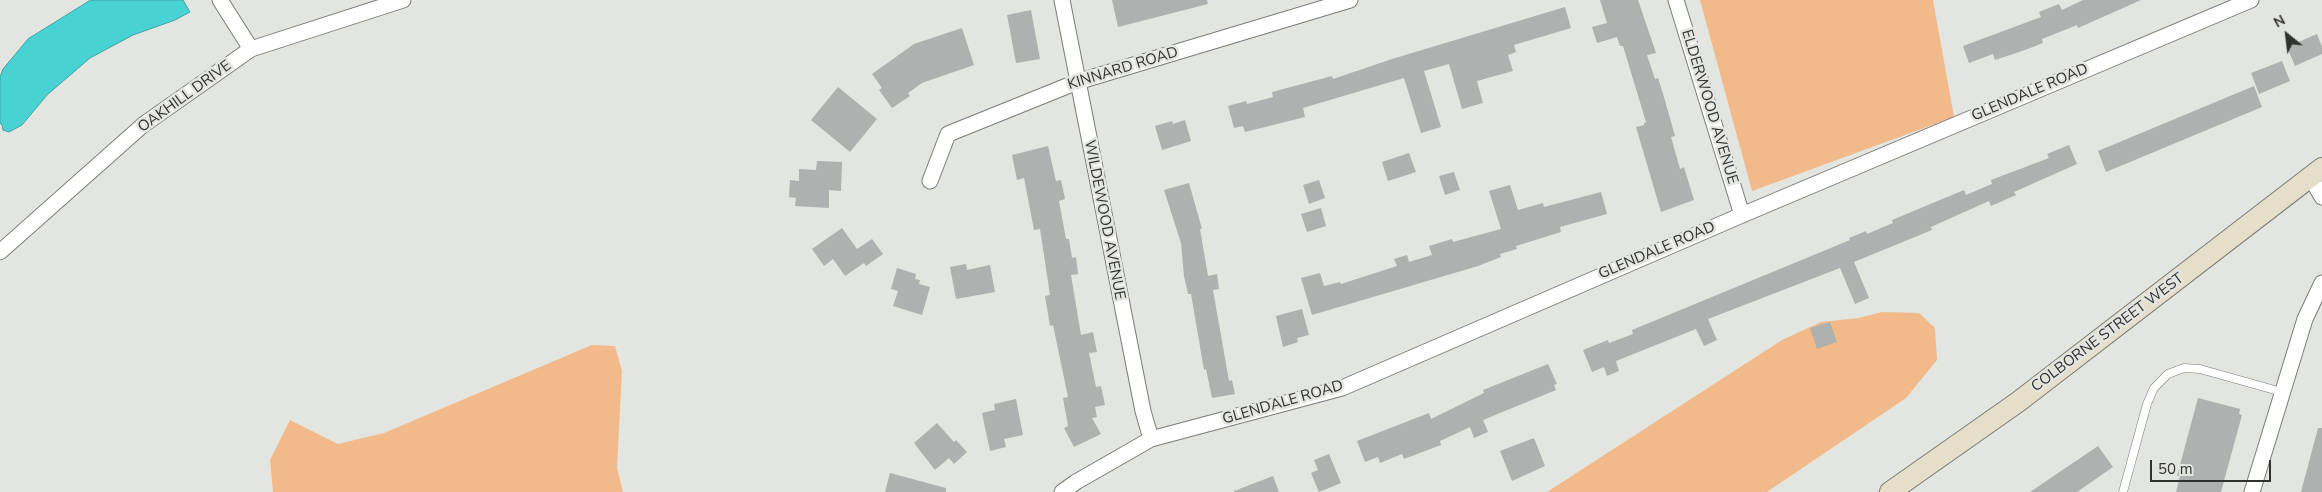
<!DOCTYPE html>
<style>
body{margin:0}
#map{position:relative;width:2322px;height:492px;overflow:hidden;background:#e3e5e1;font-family:"Nunito Sans",sans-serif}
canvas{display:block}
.north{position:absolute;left:2262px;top:10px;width:50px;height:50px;-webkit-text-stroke:4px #e3e5e1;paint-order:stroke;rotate:331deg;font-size:14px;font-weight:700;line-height:20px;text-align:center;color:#313130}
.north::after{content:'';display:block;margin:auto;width:18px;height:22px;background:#313130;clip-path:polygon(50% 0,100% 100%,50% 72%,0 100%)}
.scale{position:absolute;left:2150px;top:460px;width:121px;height:22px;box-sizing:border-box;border:2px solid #313130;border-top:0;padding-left:6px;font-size:15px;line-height:18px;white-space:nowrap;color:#313130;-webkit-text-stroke:4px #e3e5e1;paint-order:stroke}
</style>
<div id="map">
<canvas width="2322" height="492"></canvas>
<div class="north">N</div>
<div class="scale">50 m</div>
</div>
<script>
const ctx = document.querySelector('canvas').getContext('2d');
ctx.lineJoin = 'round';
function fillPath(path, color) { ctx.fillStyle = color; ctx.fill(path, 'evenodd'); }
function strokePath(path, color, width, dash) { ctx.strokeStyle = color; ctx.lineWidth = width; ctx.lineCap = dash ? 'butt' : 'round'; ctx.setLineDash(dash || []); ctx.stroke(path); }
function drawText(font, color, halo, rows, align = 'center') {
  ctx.font = font + ' "Nunito Sans",sans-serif'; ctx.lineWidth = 5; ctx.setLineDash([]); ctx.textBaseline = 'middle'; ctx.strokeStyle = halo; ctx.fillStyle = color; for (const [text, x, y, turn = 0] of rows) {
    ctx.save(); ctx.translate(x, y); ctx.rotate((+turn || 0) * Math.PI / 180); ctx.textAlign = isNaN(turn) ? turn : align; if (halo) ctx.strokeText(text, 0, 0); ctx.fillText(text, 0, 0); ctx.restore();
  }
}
fillPath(new Path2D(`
 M 1700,0 L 1933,0 L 1954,117 L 1752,191 Z
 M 1882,312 L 1919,313 L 1935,328 L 1937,360 L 1906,398 L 1767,492 L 1547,492 L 1782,340 L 1821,322 L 1859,318 Z
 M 592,345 L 615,346 L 622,371 L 617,468 L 623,492 L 273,492 L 270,460 L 290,420 L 338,444 L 384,433 Z`), '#f2ba8b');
const water = new Path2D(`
 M 91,0 L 183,0 L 190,12 L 175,20 L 133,35 L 90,58 L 47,95 L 22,125 L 9,132 L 3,130 L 2,125 L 0,123 L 0,77 L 3,69 L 28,39 Z`);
fillPath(water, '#48d2d4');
strokePath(water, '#41a2a3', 1);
fillPath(new Path2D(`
 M 1112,0 L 1207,0 L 1208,4 L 1118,27 Z
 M 1600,0 L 1638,0 L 1656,53 L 1647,55 L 1655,79 L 1658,78 L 1664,97 L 1675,136 L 1671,137 L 1680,169 L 1684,167 L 1694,200 L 1661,212 L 1636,127 L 1644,125 L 1644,123 L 1646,122 L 1623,46 L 1620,46 L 1617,37 L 1597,43 L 1592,27 L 1607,23 Z
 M 2083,0 L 2141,0 L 2078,28 L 2077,25 L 2042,39 L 2043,43 L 2025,50 L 1995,60 L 1993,54 L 1969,63 L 1963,46 L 2041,17 L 2039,12 L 2059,4 L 2062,10 Z
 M 1565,7 L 1571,28 L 1514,45 L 1516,52 L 1508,55 L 1513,71 L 1477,81 L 1483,103 L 1462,109 L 1449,64 L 1424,71 L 1441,127 L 1421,133 L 1404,78 L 1303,108 L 1305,117 L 1245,132 L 1243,126 L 1234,128 L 1228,106 L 1246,101 L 1247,104 L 1273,97 L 1272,92 L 1332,76 L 1333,79 L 1392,59 Z
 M 1031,10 L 1040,59 L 1016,63 L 1007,15 Z
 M 962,28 L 974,65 L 922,83 L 908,93 L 910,96 L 892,108 L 879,90 L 882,88 L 872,74 L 914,44 Z
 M 2317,34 L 2322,47 L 2322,54 L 2295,66 L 2287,47 Z
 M 2282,61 L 2290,81 L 2259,94 L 2251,73 Z
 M 2254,86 L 2262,107 L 2106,172 L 2098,151 Z
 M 838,87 L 877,119 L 850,152 L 811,120 Z
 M 1185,120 L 1191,141 L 1162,150 L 1155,126 L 1172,121 L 1173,124 Z
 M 2069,145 L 2077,164 L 2014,192 L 2016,195 L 1991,206 L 1989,201 L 1931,227 L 1932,230 L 1854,262 L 1869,298 L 1855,304 L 1840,268 L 1708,319 L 1717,340 L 1704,346 L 1696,329 L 1616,361 L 1619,371 L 1607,376 L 1604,367 L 1592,372 L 1583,350 L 1608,340 L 1609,343 L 1633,334 L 1632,330 L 1850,240 L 1849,238 L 1866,231 L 1867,234 L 1893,223 L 1892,220 L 1964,190 L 1966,195 L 1992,184 L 1991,180 L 2049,158 L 2047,154 Z
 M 1048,146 L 1056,181 L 1061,180 L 1065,199 L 1059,201 L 1066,239 L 1069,239 L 1072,258 L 1076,257 L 1078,274 L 1071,275 L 1081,335 L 1093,332 L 1097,352 L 1089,353 L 1096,387 L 1101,386 L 1105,405 L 1095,407 L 1097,417 L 1092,418 L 1101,434 L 1074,447 L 1064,428 L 1068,426 L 1063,398 L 1068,397 L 1053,325 L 1050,326 L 1045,296 L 1050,295 L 1040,229 L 1034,230 L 1024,178 L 1017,180 L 1012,155 Z
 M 1409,153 L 1416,172 L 1388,181 L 1382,162 Z
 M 817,161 L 842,162 L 841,191 L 829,190 L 829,208 L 795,206 L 796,198 L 789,197 L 790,180 L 799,181 L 799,169 L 816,170 Z
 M 1454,172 L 1460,190 L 1445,195 L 1439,176 Z
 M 1319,180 L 1325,198 L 1309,204 L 1303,185 Z
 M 1189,183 L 1202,229 L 1200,229 L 1208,276 L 1217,274 L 1219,289 L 1213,290 L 1229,381 L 1232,380 L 1235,394 L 1212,398 L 1206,369 L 1204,370 L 1191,294 L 1188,294 L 1184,276 L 1181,243 L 1164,190 Z
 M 1510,185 L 1518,210 L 1543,203 L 1544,207 L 1601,192 L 1607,214 L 1560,227 L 1561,232 L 1516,246 L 1517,249 L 1500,254 L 1501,257 L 1478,266 L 1312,315 L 1301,278 L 1320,273 L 1324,286 L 1340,282 L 1341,284 L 1397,266 L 1394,259 L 1407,255 L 1409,262 L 1432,255 L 1429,246 L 1452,239 L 1453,242 L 1501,229 L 1489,191 Z
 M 1321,208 L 1326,226 L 1307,232 L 1301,214 Z
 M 842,228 L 857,249 L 872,239 L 883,254 L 866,266 L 864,263 L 845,276 L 833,259 L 824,266 L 812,249 Z
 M 966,264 L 967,270 L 990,265 L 995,292 L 956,299 L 950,267 Z
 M 897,268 L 916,274 L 915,279 L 920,280 L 919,284 L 930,287 L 922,315 L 893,306 L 898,291 L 891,289 Z
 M 1302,309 L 1309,335 L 1297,338 L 1298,342 L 1283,347 L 1276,316 Z
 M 1830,322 L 1837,342 L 1817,349 L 1810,328 Z
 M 1548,364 L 1557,384 L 1554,385 L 1556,390 L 1483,420 L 1488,432 L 1474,438 L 1470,427 L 1440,441 L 1441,445 L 1404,459 L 1402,454 L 1380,463 L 1378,457 L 1365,462 L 1357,441 L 1429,413 L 1431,419 L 1484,393 L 1483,390 Z
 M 2198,398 L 2240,409 L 2239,414 L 2242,415 L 2221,492 L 2176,492 L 2180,476 L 2177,476 Z
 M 1016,399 L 1023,435 L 1004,439 L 1006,447 L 990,451 L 982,413 L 995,410 L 994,404 Z
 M 937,423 L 954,442 L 956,440 L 967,452 L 954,464 L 949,458 L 935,470 L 914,443 Z
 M 2318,428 L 2322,428 L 2322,492 L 2301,492 Z
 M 1534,438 L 1545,466 L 1512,481 L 1500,451 Z
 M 2098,446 L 2113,467 L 2077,492 L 2030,492 Z
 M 1329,454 L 1341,483 L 1319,492 L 1311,473 L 1318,470 L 1314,460 Z
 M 890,473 L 946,488 L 946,492 L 885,492 Z
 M 1273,476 L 1279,492 L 1234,492 L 1234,491 Z`), '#adb1af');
const service = new Path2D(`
 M 2123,492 L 2147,404 L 2154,388 L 2168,374 L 2184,368 L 2200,369 L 2282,392`);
const minor = new Path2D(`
 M 220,0 L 251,49
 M 1062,0 L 1143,411 L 1151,439
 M 1676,0 L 1742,215
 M 2311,178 L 2322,197
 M 930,181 L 948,134 L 1077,82 L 1350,0
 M 0,252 L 143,125 L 251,49 L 403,0
 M 1062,492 L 1076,482 L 1151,439 L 1342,388 L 1742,215 L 2251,0
 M 2252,492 L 2305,319 L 2322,283`);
const secondary = new Path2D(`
 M 1890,492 L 2018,402 L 2322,168`);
strokePath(service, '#7b7c79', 9);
strokePath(minor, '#7b7c79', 17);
strokePath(secondary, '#7b7c79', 22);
strokePath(service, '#fff', 8);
strokePath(minor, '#fff', 15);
strokePath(secondary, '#e5dfca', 20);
drawText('15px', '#313130', '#e3e5e1', [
 ["KINNARD ROAD",1123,69,-17],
 ["GLENDALE ROAD",2030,93,-23],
 ["OAKHILL DRIVE",185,97,-36],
 ["ELDERWOOD AVENUE",1709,107,73],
 ["WILDEWOOD AVENUE",1104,220,79],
 ["GLENDALE ROAD",1657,251,-23],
 ["COLBORNE STREET WEST",2108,333,-37],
 ["GLENDALE ROAD",1283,403,-16]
]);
</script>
